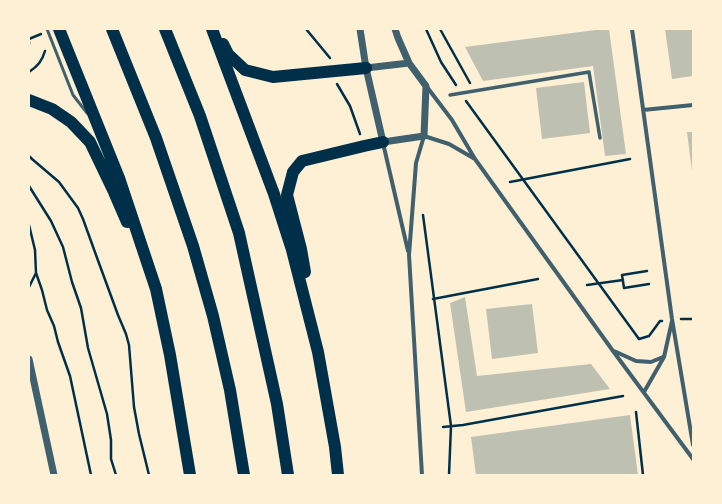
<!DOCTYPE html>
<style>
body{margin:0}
#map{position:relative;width:722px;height:504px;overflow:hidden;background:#fdf0d5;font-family:"DM Sans",sans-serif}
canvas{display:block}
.frame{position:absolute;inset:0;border:30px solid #fdf0d5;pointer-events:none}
</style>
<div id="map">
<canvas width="722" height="504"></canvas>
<div class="frame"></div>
</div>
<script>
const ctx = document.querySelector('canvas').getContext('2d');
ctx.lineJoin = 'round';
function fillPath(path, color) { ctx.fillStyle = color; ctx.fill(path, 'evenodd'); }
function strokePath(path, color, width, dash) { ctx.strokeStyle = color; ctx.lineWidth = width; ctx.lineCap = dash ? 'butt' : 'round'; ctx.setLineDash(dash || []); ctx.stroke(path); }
fillPath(new Path2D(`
 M 603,29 L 609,29 L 626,154 L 605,156 L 593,66 L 483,81 L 465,47 Z
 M 665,29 L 693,29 L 693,76 L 672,79 Z
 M 584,82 L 590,133 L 542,139 L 536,88 Z
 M 687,132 L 693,132 L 693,171 L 692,171 Z
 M 465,297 L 477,376 L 591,364 L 610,389 L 466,412 L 450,303 Z
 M 532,304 L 538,353 L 492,359 L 486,309 Z
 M 630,415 L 638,475 L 476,475 L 471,437 Z`), '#bec0b2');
strokePath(new Path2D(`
 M 306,29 L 330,58
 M 426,29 L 441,62 L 456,85
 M 440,29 L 470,83
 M 29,39 L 41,34
 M 29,42 L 29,44
 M 29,72 C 38,66 42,61 45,51
 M 337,84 L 350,106 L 360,134
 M 466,101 L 639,339 L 649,336 L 660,321 L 662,321
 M 29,156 L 32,159 L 59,182 L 78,208 L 83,219 L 96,255 L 118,315 L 126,334 L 129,345 L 134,407 L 139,434 L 149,475
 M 510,182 L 630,159
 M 29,186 L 51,221 L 63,247 L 72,282 L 81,308 L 88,348 L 107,414 L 111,440 L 111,459 L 116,475
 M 423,215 L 451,426 L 449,475
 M 29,225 L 35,250 L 36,273 L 42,290 L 47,310 L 54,326 L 58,342 L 70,376 L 91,475
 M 647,271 L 622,275 L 624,288 L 649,284
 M 587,285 L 623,280
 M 29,287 L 36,273
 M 433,299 L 538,279
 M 681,319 L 693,319
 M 636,412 L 643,475
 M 443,427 L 463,425 L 623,396`), '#003049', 2.5);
strokePath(new Path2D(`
 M 47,29 L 73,95 L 87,113`), '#3f606c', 3);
strokePath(new Path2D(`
 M 450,95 L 589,72 L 600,138`), '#3f606c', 3.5);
strokePath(new Path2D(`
 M 632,29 L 672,319 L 693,445
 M 427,87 L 452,120 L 475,159 L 613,351 L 693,459
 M 643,110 L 693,105
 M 383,143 L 408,251
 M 614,351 L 636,361 L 651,362 L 663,357
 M 644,392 L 664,357 L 672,321
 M 422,475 L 409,255 L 416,163 L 424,136 L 449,144 L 475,159`), '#3f606c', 4);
strokePath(new Path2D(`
 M 360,29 L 366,68 L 383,142 L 424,136 L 426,86 L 409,63 L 398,38 L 395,29
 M 366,68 L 409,63
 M 29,359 L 54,475`), '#3f606c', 7);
strokePath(new Path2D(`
 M 59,29 L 119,178 L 156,289 L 170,355 L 190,475
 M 112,29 L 156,138 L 193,246 L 213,316 L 230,390 L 244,475
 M 165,29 L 200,116 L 239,233 L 277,404 L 288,475
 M 212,29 L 274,194 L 292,250 L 318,352 L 335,447 L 338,475
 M 223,44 L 228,54 L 245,70 L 273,77 L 366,68
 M 29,100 L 52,109 L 71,122 L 90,142 L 114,192 L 127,222
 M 305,272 L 301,249 L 287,195 L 293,172 L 302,161 L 364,146 L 383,142`), '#003049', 12);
</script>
